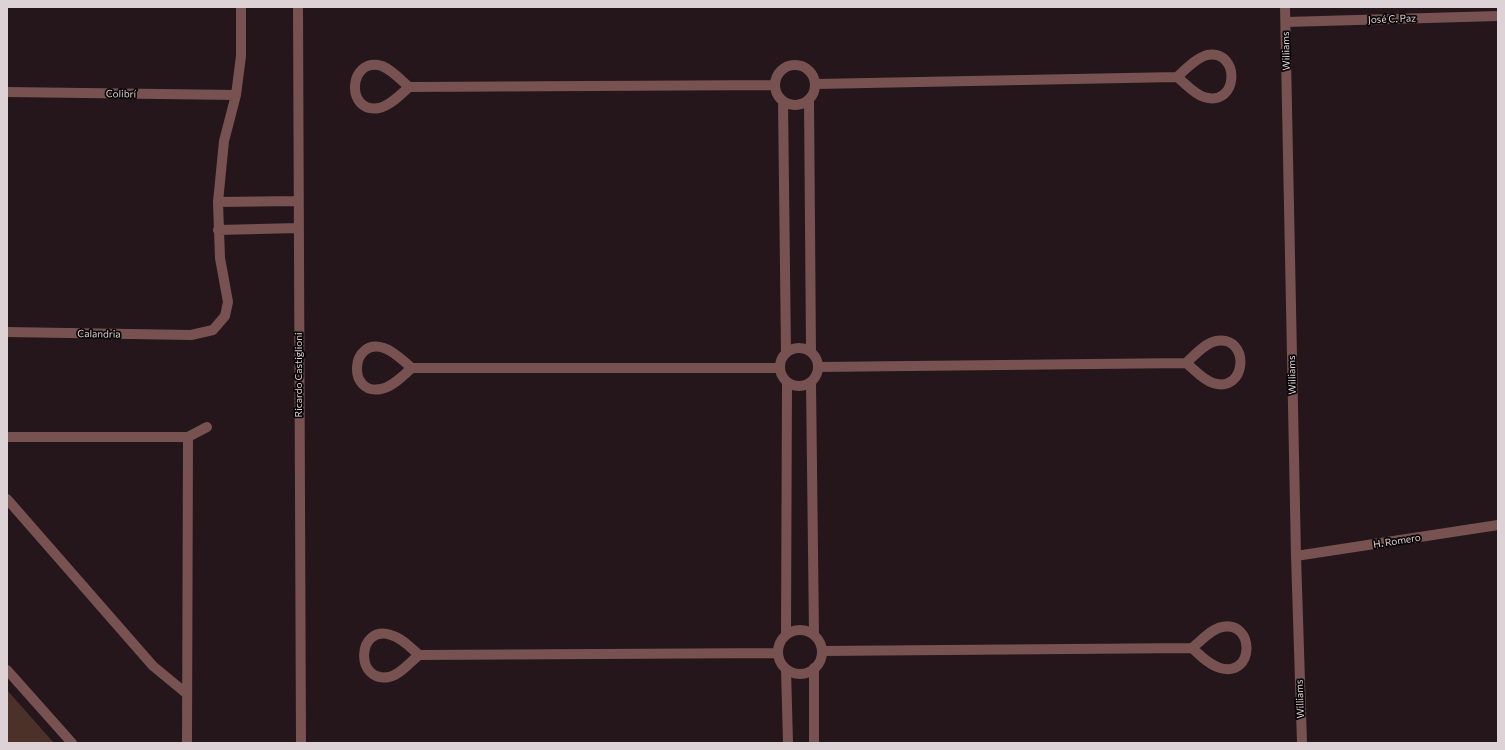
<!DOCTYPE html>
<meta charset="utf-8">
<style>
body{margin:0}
#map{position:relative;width:1505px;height:750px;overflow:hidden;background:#24161a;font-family:Commissioner,sans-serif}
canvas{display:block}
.frame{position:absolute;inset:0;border:8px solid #ddd3d6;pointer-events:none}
</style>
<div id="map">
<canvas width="1505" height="750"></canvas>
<div class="frame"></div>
</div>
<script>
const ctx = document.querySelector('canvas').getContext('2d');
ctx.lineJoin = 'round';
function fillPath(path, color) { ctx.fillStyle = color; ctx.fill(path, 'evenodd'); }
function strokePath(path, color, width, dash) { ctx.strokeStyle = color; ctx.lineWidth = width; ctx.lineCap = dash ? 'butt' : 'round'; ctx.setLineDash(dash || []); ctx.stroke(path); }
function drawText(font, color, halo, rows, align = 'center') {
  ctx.font = font + ' Commissioner,sans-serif'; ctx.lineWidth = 3.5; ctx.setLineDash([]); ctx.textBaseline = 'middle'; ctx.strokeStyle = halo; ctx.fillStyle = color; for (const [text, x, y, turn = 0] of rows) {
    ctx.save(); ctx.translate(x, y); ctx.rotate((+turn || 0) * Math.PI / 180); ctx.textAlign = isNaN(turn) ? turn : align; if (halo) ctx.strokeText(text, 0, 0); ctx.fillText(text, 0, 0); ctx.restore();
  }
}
fillPath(new Path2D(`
 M 7,690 L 54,743 L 7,743 Z`), '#4b3128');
strokePath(new Path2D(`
 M 298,7 L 301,743
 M 1285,7 L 1296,556 L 1302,743
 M 1286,22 L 1498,16
 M775 85a20 20 0 1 1 40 0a20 20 0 1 1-40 0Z
 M 816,84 L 1177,77 C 1185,70 1196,58 1207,55 C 1241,49 1239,108 1204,97 C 1194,94 1185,83 1177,77
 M 409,87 C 401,80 392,70 382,66 C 348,56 345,114 379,108 C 390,106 401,94 409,87 L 775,85
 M 7,92 L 236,95
 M 809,100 L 811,352
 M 783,101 L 786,353
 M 218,202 L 298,201
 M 218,230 L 298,228
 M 7,332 L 191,335 L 213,330 L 225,316 L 228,302 L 220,258 L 218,202 L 224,141 L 236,95 L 241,56 L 241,7
 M780 367a19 19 0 1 1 38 0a19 19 0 1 1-38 0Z
 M 818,367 L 1186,363 C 1194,356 1205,343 1216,341 C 1251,335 1247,394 1213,383 C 1203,380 1194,369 1186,363
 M 412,368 C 404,362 394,351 384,348 C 350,337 347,396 381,389 C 393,387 403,375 412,368 L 779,368
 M 811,382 L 814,635
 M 7,437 L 188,437 L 207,427
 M 7,499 L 153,666 L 187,694
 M 1296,556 L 1498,525
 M778 652a22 22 0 1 1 44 0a22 22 0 1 1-44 0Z
 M 786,635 L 787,383
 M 822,651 L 1192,648 C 1201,641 1211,629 1222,627 C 1255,620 1255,678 1220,668 C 1209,665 1200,655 1192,648
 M 419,655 C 411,648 402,638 391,635 C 357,624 354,683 389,677 C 400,675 410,662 419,655 L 778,653
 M 786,669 L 788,743
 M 7,670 L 72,743
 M 187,743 L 188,437
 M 814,743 L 814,668`), '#775251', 10);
drawText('10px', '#ddd3d6', '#090406', [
 ["José C. Paz",1392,19,-2],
 ["Williams",1286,51,-91],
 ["Colibrí",121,94,1],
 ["Calandria",99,334,1],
 ["Ricardo Castiglioni",299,375,-90],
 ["Williams",1292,375,-91],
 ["H. Romero",1397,541,-9],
 ["Williams",1300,699,-92]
]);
</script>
